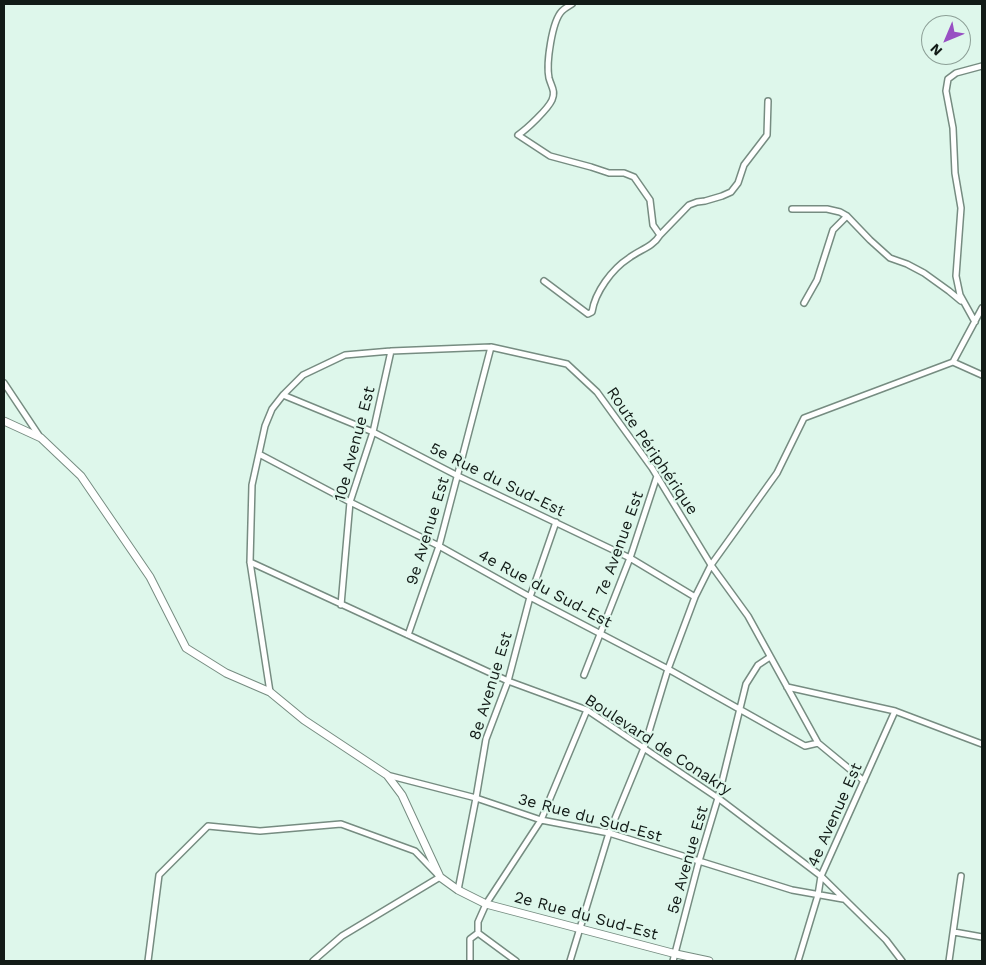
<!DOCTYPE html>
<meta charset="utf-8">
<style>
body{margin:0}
#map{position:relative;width:986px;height:965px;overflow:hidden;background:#def7eb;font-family:"Work Sans",sans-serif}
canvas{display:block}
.frame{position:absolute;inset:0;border:5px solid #121b17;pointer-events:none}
.north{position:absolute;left:921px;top:15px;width:50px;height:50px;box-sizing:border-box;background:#def7eb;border:1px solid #8c9f96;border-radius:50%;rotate:225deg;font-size:14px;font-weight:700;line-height:20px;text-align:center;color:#121b17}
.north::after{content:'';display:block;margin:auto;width:18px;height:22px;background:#9850c3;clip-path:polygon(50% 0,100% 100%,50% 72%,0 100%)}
</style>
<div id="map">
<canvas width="986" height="965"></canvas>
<div class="frame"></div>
<div class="north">N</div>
</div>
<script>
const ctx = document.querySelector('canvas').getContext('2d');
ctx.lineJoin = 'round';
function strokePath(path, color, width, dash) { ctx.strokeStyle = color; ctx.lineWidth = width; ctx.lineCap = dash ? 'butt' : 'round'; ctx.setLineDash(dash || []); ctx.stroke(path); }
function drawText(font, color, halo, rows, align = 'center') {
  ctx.font = font + ' "Work Sans",sans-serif'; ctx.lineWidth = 4.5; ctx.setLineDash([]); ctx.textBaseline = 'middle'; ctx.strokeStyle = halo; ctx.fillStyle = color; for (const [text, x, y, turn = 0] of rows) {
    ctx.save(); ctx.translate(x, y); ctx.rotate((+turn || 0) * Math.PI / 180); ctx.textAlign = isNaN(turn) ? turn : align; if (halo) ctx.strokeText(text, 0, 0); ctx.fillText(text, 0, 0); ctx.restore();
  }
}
const street = new Path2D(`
 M 792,209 L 827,209 L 840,212 L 847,216 L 870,240 L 890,258 L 907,264 L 924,273 L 949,291 L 961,301
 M 660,235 L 689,205 L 697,202 L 705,201 L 722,196 L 731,192 L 738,183 L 744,165 L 767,135 L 768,101
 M 544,281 L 588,314 L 592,312 C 595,292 612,269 629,258 C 639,250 653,247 660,235 L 653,225 L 650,200 L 634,177 L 624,173 L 609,173 L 591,167 L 550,156 L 518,135 C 527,129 548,109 552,100 C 556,91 551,86 549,78 C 546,63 552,21 562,11 C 565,8 569,6 572,4
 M 804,303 L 817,280 L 833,230 L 847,216
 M 975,322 L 960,295 L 956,276 L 961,208 L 955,173 L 953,128 L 946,91 L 948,79 L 956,73 L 982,66
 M 953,362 L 982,375
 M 4,383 L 40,437
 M 283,395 L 373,432 L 458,476 L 630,558 L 695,597
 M 259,454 L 350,502 L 439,546 L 530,597 L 668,669 L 805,746 L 818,743
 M 250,562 L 508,681 L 587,710 L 718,798 L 821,876 L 886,940 L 902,961
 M 341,605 L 350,502 L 373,432 L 391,351
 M 408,635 L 439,546 L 491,347
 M 584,675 L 630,558 L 657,476
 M 787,687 L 895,711 L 982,744
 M 270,692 L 250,562 L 252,485 L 265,426 L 272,409 L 283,395 L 303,375 L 345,355 L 391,351 L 491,347 L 567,364 L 597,392 L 652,468 L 711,565 L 748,616 L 818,743 L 864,781
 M 387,775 L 476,798 L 541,820 L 609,833 L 792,890 L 843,899
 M 458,890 L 476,798 L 486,739 L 508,681 L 530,597 L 556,522
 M 954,932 L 982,937
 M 148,961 L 159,875 L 208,826 L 260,831 L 341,824 L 415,851 L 440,877 L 342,936 L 313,961
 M 470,961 L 470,939 L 478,933
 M 516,961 L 478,933 L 478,922 L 486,904 L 541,820 L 587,710
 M 570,961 L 609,833 L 644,748 L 668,669 L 695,597 L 711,565 L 777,473 L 804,418 L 953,362 L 982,308
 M 673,961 L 699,861 L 718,798 L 746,684 L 758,665 L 770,657
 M 798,961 L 818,895 L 821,876 L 895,711
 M 949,961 L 961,876`);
const secondary = new Path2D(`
 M 4,421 L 41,438 L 81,476 L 150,577 L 186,648 L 226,673 L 270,692 L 304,720 L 387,775 L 402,795 L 440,877 L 458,890 L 486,904 L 676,954 L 709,961`);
strokePath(street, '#768c81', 8);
strokePath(secondary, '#768c81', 9);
strokePath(street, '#fff', 5);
strokePath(secondary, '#fff', 7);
drawText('16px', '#121b17', '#def7eb', [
 ["10e Avenue Est",355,444,-75],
 ["Route Périphérique",652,451,56],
 ["5e Rue du Sud-Est",497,480,26],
 ["9e Avenue Est",428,531,-73],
 ["7e Avenue Est",620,544,-70],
 ["4e Rue du Sud-Est",545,589,28],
 ["8e Avenue Est",491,686,-73],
 ["Boulevard de Conakry",658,745,33],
 ["4e Avenue Est",835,815,-66],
 ["3e Rue du Sud-Est",590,818,15],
 ["5e Avenue Est",688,860,-74],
 ["2e Rue du Sud-Est",586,916,15]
]);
</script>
